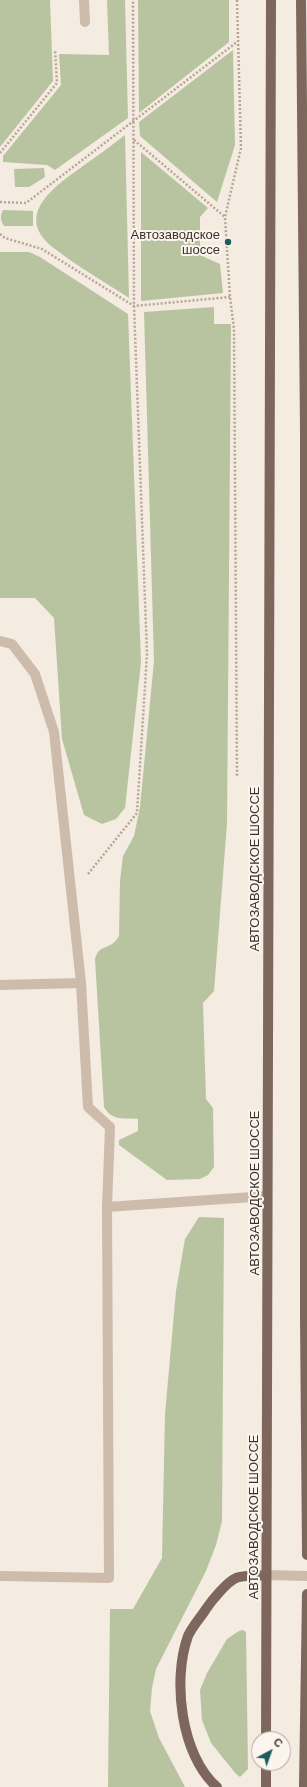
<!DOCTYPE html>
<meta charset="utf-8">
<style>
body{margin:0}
#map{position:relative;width:307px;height:1787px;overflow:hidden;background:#f4ebe1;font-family:Barlow,sans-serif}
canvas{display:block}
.north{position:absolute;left:251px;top:1731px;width:40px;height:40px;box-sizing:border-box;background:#fbf5ee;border:1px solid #aea6a0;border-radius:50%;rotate:41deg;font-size:11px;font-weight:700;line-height:16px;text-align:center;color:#3b302b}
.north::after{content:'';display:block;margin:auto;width:14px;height:18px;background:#1f5a5e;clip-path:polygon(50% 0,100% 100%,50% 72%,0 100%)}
</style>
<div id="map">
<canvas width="307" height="1787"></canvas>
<div class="north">С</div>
</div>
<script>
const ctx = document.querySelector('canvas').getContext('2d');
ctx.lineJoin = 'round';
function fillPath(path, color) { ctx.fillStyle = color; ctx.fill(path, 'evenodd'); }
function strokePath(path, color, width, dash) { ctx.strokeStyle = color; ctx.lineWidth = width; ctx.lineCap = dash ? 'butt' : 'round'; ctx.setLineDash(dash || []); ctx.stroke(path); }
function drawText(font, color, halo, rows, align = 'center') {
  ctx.font = font + ' Barlow,sans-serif'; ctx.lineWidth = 4; ctx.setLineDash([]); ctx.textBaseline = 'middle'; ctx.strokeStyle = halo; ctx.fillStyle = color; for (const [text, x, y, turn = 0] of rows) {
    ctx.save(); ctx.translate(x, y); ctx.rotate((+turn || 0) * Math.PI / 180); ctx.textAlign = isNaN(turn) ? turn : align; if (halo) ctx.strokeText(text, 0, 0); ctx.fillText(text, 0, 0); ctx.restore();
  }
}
fillPath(new Path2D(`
 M 0,0 L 50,0 L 53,81 L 0,147 Z
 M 107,0 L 125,0 L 128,118 L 55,170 L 47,165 L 3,162 L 3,156 L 61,85 L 59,54 L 109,55 Z
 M 138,0 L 229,0 L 229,42 L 139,113 Z
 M 233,50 L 235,145 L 217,202 L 140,136 L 139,122 Z
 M 125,135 L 129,298 C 105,282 78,267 55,249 C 11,216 55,186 83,166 C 97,156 111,146 125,135 Z
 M 141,152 L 208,208 L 200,217 L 200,255 L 220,264 L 223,293 L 141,301 Z
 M 44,168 L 45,177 L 29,187 L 15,187 L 14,169 Z
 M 3,210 L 33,211 L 33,226 L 4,226 C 0,220 0,216 3,210 Z
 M 0,252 L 29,252 L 40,257 L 128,314 L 141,662 L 125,808 L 116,819 L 102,824 L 84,815 L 62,739 L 54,618 L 35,598 L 0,598 Z
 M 214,307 L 214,324 L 231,324 L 227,823 L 214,991 L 203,1003 L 206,1099 L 213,1108 L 214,1167 L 208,1175 L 200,1179 L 167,1180 L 119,1145 L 119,1140 L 138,1131 L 138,1119 C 123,1118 112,1121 104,1107 L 95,959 C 100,942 110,952 119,936 L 120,881 L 123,856 L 134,836 L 140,807 L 154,661 L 144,312 Z
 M 199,1217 L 224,1218 L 222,1521 L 216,1545 L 206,1571 L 156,1669 L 152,1688 L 150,1711 L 159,1738 L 185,1787 L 108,1787 L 110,1609 L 133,1609 L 162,1558 L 165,1414 L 176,1291 L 185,1239 Z
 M 243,1630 L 246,1632 L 248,1769 L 240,1777 L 236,1774 L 211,1743 L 202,1720 L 200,1690 L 207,1673 L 227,1639 L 239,1631 Z`), '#b8c4a0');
strokePath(new Path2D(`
 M 237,0 L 241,148 L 225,217 L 230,297 L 234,329 L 237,777
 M 134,140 L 225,217
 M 0,153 L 57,83 L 55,50
 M 0,202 L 26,203 L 237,42
 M 0,234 L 5,238 L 42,249 L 134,306 L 230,297
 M 88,874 L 137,813 L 147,654 L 134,306 L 133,0`), '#b9a596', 2.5, [2, 2]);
strokePath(new Path2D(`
 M 84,0 L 85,22
 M 0,985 L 81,983
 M 0,1576 L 109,1578 L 107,1207`), '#cdbbac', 10);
strokePath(new Path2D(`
 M 0,641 L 12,644 L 35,674 L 54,732 L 81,983 L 88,1107 L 110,1127 L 107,1207 L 267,1196
 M 266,1575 L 307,1576`), '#cdbbac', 10);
strokePath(new Path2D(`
 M 301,0 L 305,430 L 305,1316 L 307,1555
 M 266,1739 L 271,0
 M 217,1787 C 181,1756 172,1680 188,1636 C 192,1627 201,1617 206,1609 C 212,1600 227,1582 236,1578 C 244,1575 257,1576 266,1575
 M 266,1787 L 266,1763
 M 304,1787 L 307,1594`), '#7d675c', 10);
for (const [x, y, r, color] of [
 [228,242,4,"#1f5a5e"]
]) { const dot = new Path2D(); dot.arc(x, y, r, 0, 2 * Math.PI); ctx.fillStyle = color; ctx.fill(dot); strokePath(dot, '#fbf5ee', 1.5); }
drawText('13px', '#3b302b', '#fbf5ee', [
 ["Автозаводское",220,235],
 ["шоссе",220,250]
], 'right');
drawText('13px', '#3b302b', '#fbf5ee', [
 ["АВТОЗАВОДСКОЕ ШОССЕ",255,869,-90],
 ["АВТОЗАВОДСКОЕ ШОССЕ",255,1193,-90],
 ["АВТОЗАВОДСКОЕ ШОССЕ",254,1517,-90]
]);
</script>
